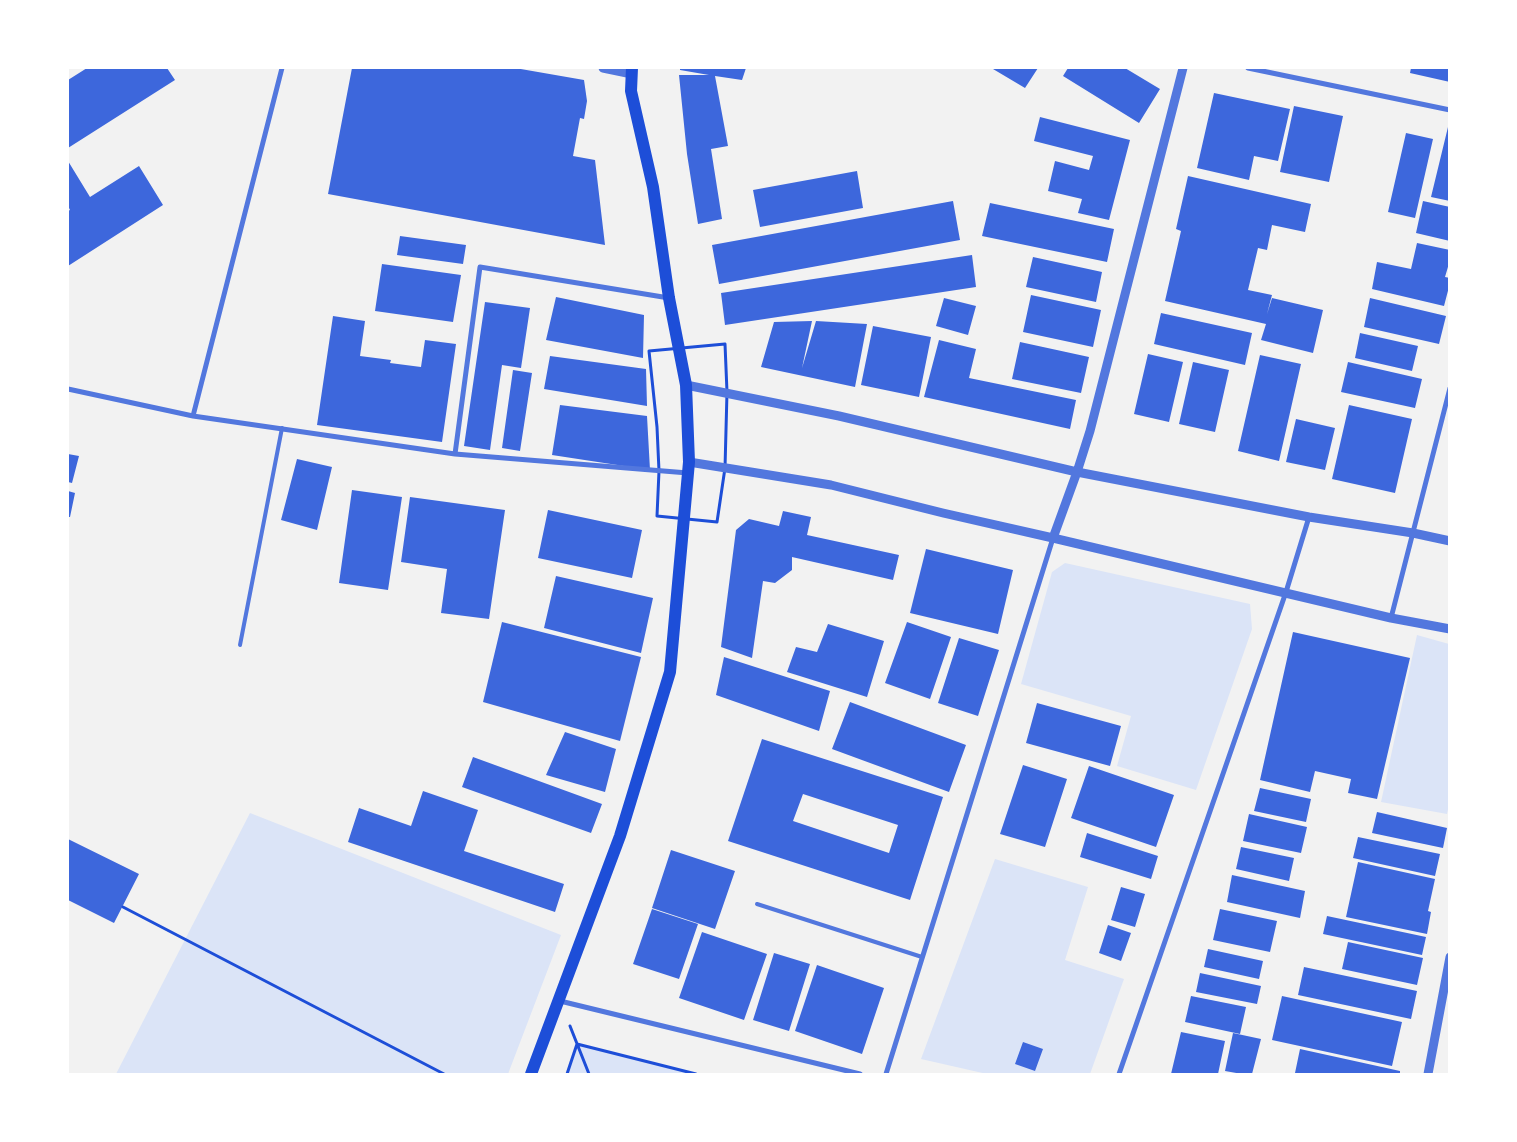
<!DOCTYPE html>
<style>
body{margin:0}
#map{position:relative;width:1517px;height:1142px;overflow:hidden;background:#f2f2f2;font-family:"Asap Condensed",sans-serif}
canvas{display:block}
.frame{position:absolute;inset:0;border:69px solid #fff;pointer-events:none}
</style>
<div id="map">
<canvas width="1517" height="1142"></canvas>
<div class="frame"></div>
</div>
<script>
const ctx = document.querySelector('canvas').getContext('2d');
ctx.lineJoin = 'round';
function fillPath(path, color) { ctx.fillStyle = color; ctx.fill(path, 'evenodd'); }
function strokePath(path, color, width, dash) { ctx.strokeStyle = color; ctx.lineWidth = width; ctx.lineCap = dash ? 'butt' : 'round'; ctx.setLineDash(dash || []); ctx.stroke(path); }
fillPath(new Path2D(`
 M 1065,563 L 1250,604 L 1252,629 L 1196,790 L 1117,766 L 1131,716 L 1021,684 L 1052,572 Z
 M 1417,635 L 1449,644 L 1450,800 L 1447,814 L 1381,802 Z
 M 250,813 L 561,935 L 508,1074 L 116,1074 Z
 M 995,859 L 1088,887 L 1065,960 L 1124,979 L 1090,1074 L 987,1074 L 921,1059 Z
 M 577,1044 L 696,1074 L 567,1074 Z`), '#dbe4f7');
fillPath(new Path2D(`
 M 87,68 L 167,68 L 175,80 L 68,148 L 68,80 Z
 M 352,68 L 515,68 L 584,80 L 587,101 L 584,119 L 580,118 L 573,156 L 595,160 L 605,245 L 328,194 Z
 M 680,68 L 746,68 L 742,80 L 715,76 L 728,146 L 711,149 L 722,219 L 698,224 L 687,154 L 679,75 L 709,75 L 680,70 Z
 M 995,68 L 1038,68 L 1025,88 L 993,69 Z
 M 1068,68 L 1125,68 L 1160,89 L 1139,123 L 1063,76 Z
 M 1411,68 L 1450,68 L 1450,82 L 1410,73 Z
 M 1214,93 L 1290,109 L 1278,161 L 1254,156 L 1249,180 L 1197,168 Z
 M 1294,106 L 1343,116 L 1329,182 L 1280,172 Z
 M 1040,117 L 1130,140 L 1109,220 L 1078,213 L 1082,199 L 1048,191 L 1055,161 L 1089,170 L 1093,156 L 1034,141 Z
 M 1448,127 L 1450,127 L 1450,201 L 1431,197 Z
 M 1406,133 L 1433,139 L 1415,218 L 1388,212 Z
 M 68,161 L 90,197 L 139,166 L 163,205 L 68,266 L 68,211 L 70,210 L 68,206 Z
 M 857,171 L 863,208 L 760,227 L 753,190 Z
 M 1188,176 L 1311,204 L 1305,232 L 1272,225 L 1267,250 L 1258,248 L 1248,290 L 1272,295 L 1267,314 L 1272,298 L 1323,310 L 1313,353 L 1261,340 L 1266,324 L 1165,301 L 1181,231 L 1176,229 Z
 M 953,201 L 960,240 L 719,284 L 712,245 Z
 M 1423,201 L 1450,207 L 1450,241 L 1416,233 Z
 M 990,203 L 1114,229 L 1107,262 L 982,236 Z
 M 400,236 L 466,245 L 463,264 L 397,255 Z
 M 1417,243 L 1450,250 L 1450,260 L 1445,277 L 1450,278 L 1450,283 L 1444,306 L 1372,289 L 1377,262 L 1411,269 Z
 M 972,255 L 976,287 L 725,325 L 721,293 Z
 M 1033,257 L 1102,272 L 1096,302 L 1026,287 Z
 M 382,264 L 461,275 L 453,322 L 375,311 Z
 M 1031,295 L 1101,310 L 1093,347 L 1023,332 Z
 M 556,297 L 644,315 L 643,358 L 546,340 Z
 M 944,298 L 976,306 L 968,335 L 936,326 Z
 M 1370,298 L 1446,316 L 1439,344 L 1364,327 Z
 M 485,302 L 530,308 L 521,368 L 502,365 L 490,450 L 464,446 Z
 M 1161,313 L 1252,333 L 1245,365 L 1154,344 Z
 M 333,316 L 365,321 L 360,356 L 391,360 L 390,363 L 421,367 L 425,340 L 456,344 L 442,442 L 317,425 Z
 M 812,321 L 802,368 L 816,321 L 867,324 L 855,387 L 761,367 L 774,322 Z
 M 873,326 L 931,337 L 919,397 L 861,385 Z
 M 1360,333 L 1418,346 L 1412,371 L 1355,358 Z
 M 939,340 L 976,349 L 969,378 L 1076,400 L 1070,429 L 924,397 Z
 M 1020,342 L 1089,357 L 1081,393 L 1012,379 Z
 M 1148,354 L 1183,362 L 1169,422 L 1134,414 Z
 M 1260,355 L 1301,364 L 1279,461 L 1238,451 Z
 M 550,356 L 646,369 L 647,406 L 544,389 Z
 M 1193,362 L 1229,370 L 1215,432 L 1179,424 Z
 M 1348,362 L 1422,379 L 1415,408 L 1341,392 Z
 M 513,370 L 532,373 L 520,451 L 502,448 Z
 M 560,405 L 647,416 L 650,470 L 552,455 Z
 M 1349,405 L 1412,419 L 1395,493 L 1332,479 Z
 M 1296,419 L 1335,428 L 1325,470 L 1286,462 Z
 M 68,454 L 79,456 L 72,483 L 68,482 Z
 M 297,459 L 332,467 L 317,530 L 281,520 Z
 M 352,490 L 402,497 L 388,590 L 339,583 Z
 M 68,491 L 75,493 L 70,517 L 68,517 Z
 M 410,497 L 505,510 L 489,619 L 441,613 L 447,569 L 401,562 Z
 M 548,510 L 642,530 L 632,578 L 538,558 Z
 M 783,511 L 811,517 L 807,535 L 899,555 L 893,580 L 792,557 L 792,570 L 775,583 L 763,581 L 752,658 L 721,647 L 736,530 L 749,519 L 779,526 Z
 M 926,549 L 1013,570 L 998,634 L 910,613 Z
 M 556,576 L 653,598 L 641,653 L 544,628 Z
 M 502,622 L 641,657 L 620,741 L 483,702 Z
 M 907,622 L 951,637 L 930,699 L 885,683 Z
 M 828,624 L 884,641 L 867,697 L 787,672 L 796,647 L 817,652 Z
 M 1293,632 L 1410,658 L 1377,799 L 1348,793 L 1351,779 L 1315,771 L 1310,792 L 1260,780 Z
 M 959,638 L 999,650 L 978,716 L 938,703 Z
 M 724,657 L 830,691 L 819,731 L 716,695 Z
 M 850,702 L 966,745 L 949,792 L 832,749 Z
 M 1037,703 L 1121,726 L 1110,766 L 1026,743 Z
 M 565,732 L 616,749 L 605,792 L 546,775 Z
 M 762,739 L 943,797 L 910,900 L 728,841 ZM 803,794 L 898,825 L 889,853 L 793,821 Z
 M 473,757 L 602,804 L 591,833 L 462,787 Z
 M 1023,765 L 1067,779 L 1045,847 L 1000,834 Z
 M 1089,766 L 1174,795 L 1156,847 L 1071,818 Z
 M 1260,788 L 1311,799 L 1306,822 L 1254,811 Z
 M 423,791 L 478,810 L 464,851 L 564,884 L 555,912 L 348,842 L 359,808 L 411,826 Z
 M 1377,812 L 1447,828 L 1443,848 L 1372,833 Z
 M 1249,814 L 1307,827 L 1301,853 L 1243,841 Z
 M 1087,833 L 1158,856 L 1151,879 L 1080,857 Z
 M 1358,837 L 1440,854 L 1435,876 L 1353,858 Z
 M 68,839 L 139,874 L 114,923 L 68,900 Z
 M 1241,847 L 1294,858 L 1289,881 L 1236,869 Z
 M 671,850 L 735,871 L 715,929 L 652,908 Z
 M 1358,862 L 1435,879 L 1428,911 L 1431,912 L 1427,934 L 1346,917 Z
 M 1232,875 L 1305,891 L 1300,918 L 1227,902 Z
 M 1121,887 L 1145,894 L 1135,927 L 1111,920 Z
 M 652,909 L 698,924 L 679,979 L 633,964 Z
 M 1220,909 L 1277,921 L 1270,952 L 1213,940 Z
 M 1327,916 L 1426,937 L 1422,955 L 1323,934 Z
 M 1108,925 L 1131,933 L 1121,961 L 1099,953 Z
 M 702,932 L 767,954 L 744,1020 L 679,998 Z
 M 1348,942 L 1423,958 L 1417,985 L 1342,969 Z
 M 1208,949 L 1263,961 L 1259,979 L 1204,967 Z
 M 774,953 L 810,964 L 789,1031 L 753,1020 Z
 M 817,965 L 884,988 L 862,1054 L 795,1031 Z
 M 1304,967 L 1417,991 L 1411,1019 L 1298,995 Z
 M 1200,973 L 1261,986 L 1257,1004 L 1196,992 Z
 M 1191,996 L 1246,1007 L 1240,1034 L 1185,1022 Z
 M 1282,996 L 1402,1022 L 1392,1066 L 1272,1040 Z
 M 1181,1032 L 1225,1041 L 1218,1074 L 1171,1074 Z
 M 1233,1033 L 1261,1039 L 1252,1074 L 1242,1074 L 1225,1071 Z
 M 1023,1042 L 1043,1049 L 1035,1071 L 1015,1064 Z
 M 1300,1049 L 1400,1071 L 1400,1074 L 1303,1074 L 1295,1073 Z`), '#3d67dc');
strokePath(new Path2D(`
 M 725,344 L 727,392 L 725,468 L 717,522 L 657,516 L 659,471 L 657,427 L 649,351 Z
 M 123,907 L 444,1074
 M 570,1026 L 589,1074
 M 567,1074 L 577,1044 L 696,1074`), '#1d4ed8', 3);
strokePath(new Path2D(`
 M 240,645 L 282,428
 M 757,904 L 922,957`), '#5277de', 4);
strokePath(new Path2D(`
 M 1248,68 L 1450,110
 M 68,389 L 193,416 L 455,454 L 688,473
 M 193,416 L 282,68
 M 455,454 L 480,267 L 669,298
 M 1391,618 L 1450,388
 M 560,1001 L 860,1074
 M 886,1074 L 1053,538
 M 1119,1074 L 1286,592 L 1309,517`), '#5277de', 5);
strokePath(new Path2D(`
 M 603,68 L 632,74
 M 686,385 L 839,416 L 1077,472 L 1309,517 L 1413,533 L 1450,541
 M 689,462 L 831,485 L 943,513 L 1053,538 L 1391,618 L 1450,629
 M 1053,538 L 1077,472 L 1090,431 L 1183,68
 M 1428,1074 L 1450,957`), '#5277de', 9);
strokePath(new Path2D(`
 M 531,1074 L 620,836 L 670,672 L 689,462 L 686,385 L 669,298 L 653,187 L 631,91 L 632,68`), '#1d4ed8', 12);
</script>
